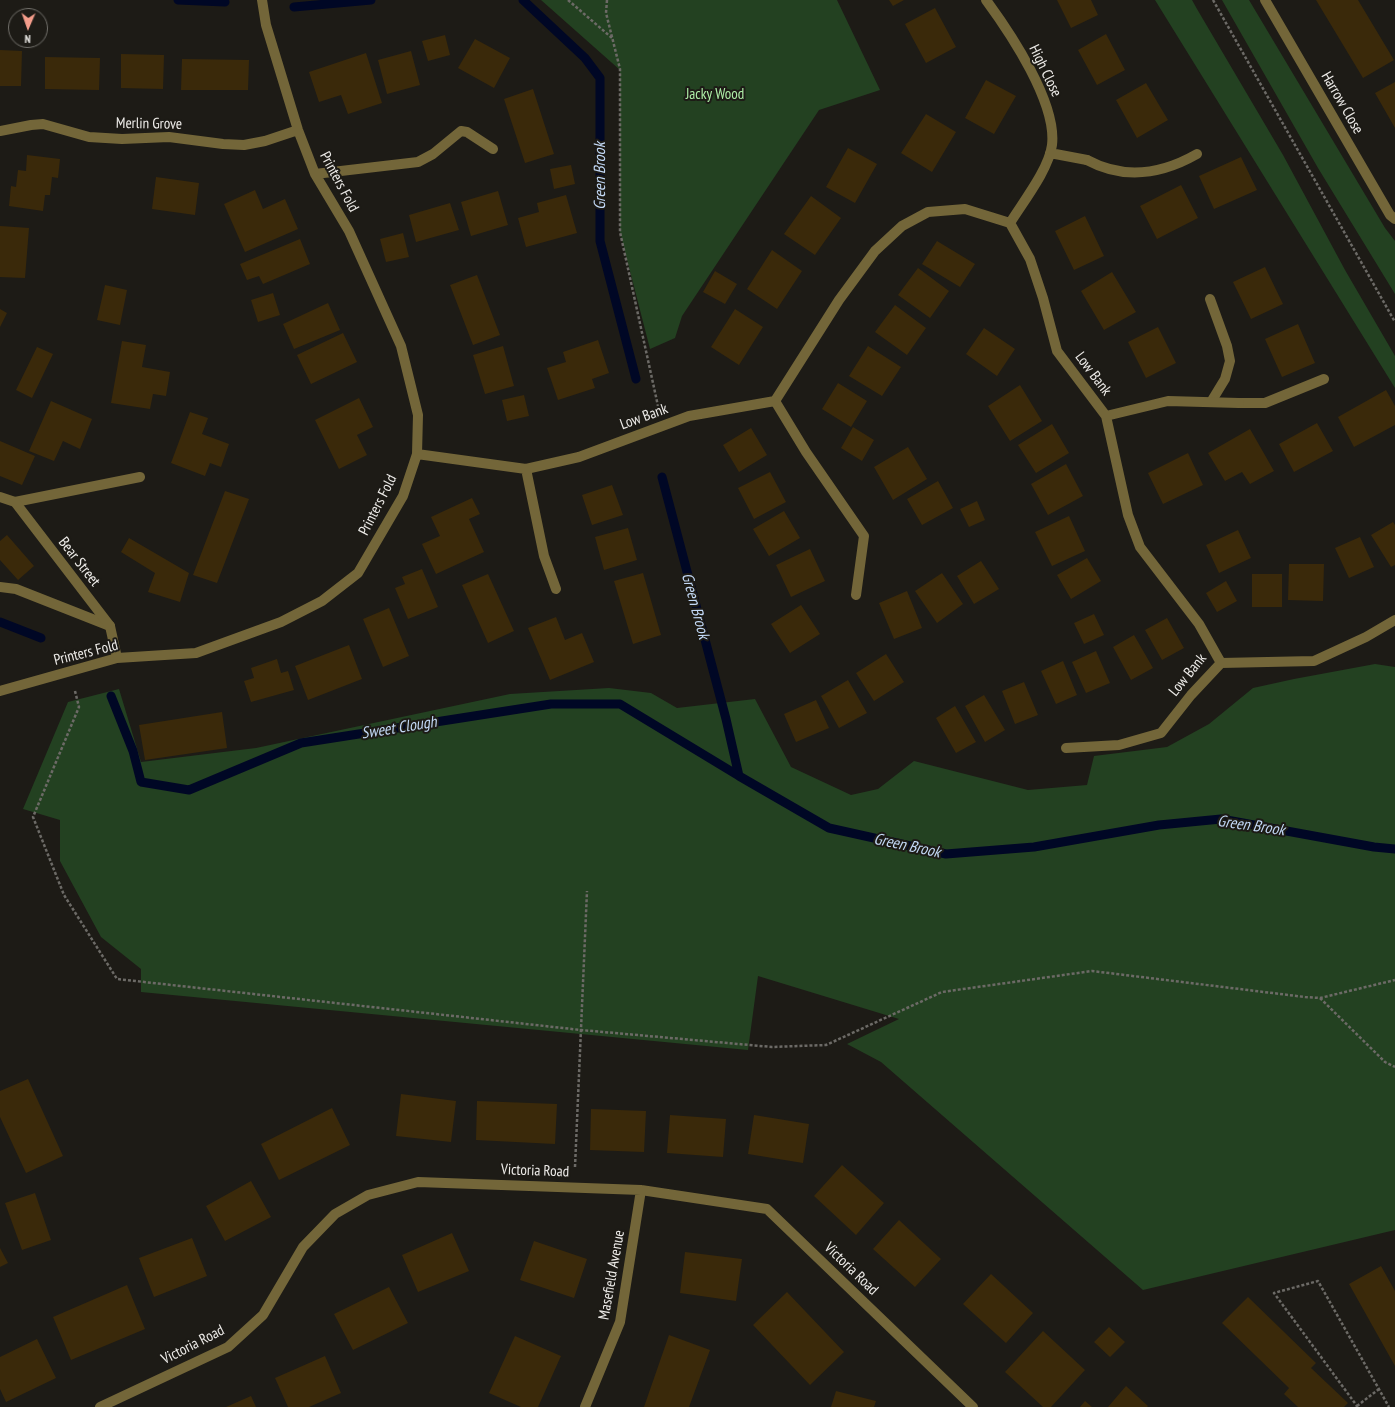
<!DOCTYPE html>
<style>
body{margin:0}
#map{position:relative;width:1395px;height:1407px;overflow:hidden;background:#1d1b16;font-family:"PT Sans Narrow",sans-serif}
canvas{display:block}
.north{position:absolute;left:8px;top:8px;width:40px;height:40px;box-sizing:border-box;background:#1d1b16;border:1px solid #716f6a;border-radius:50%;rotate:182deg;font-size:11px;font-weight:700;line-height:16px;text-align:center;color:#eeece9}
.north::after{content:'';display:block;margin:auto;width:14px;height:18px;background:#f49d8b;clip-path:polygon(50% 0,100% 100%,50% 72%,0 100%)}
</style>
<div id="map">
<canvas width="1395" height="1407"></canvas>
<div class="north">N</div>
</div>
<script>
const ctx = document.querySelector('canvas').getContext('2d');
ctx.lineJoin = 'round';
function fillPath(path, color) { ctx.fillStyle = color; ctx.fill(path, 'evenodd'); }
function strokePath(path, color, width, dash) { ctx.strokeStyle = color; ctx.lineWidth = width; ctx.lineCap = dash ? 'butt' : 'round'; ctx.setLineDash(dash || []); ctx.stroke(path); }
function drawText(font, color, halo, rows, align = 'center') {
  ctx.font = font + ' "PT Sans Narrow",sans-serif'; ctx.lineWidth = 4; ctx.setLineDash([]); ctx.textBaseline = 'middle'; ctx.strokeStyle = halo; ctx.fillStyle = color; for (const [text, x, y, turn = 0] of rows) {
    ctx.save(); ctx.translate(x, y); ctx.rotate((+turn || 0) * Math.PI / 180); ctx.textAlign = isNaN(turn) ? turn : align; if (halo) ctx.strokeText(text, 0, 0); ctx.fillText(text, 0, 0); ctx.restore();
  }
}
fillPath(new Path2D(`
 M 541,0 L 837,0 L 880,90 L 819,110 L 682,316 L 675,338 L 650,349 L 620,232 L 620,70 Z
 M 1155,0 L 1192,0 L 1197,9 L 1283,155 L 1345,270 L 1395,356 L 1395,388 Z
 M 1222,0 L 1249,0 L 1385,228 L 1395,241 L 1395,294 L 1318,168 Z
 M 1375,664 L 1395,667 L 1395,1230 L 1143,1290 L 881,1062 L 847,1044 L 899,1019 L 758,976 L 748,1050 L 141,992 L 141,969 L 101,937 L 60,861 L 60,820 L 23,809 L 68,702 L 119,689 L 141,762 L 256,748 L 510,694 L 609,688 L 651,693 L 677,708 L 755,699 L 791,767 L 851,795 L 878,789 L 914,761 L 1028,790 L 1087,785 L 1094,756 L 1167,747 L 1209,724 L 1253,688 L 1294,679 Z`), '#234121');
strokePath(new Path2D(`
 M 178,0 L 225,2
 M 523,0 L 585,58 L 600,78 L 600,241 L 636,379
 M 294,7 L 371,0
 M 662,477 L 726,719 L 739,776 L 829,828 L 946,854 L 1034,847 L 1159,825 L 1221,819 L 1374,847 L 1395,849
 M 0,622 L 41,638
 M 111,696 L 133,751 L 141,782 L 189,790 L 301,743 L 551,704 L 620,704 L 739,776`), '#000725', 9);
fillPath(new Path2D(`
 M 889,0 L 904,0 L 893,6 Z
 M 1057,0 L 1091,0 L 1098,15 L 1071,28 Z
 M 1316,0 L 1358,0 L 1394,60 L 1363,78 Z
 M 935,8 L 956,47 L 926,63 L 905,24 Z
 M 1106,34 L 1125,70 L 1097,85 L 1078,50 Z
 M 445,35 L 450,55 L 428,61 L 422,41 Z
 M 475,39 L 510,58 L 494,88 L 458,68 Z
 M 0,50 L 22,51 L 21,86 L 0,86 Z
 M 411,51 L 420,85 L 387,94 L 378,60 Z
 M 366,53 L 382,103 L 348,114 L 341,95 L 319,102 L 309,72 Z
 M 121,54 L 164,55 L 163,89 L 121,88 Z
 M 45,57 L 100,58 L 99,90 L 45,89 Z
 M 182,59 L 249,60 L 248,90 L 181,90 Z
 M 986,80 L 1016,96 L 994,134 L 965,118 Z
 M 1395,82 L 1395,128 L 1375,93 Z
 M 1146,83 L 1168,120 L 1137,138 L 1116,100 Z
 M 533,89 L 554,154 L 525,163 L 504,99 Z
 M 926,114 L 956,132 L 932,172 L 901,153 Z
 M 848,148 L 877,164 L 855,203 L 826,187 Z
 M 27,155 L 60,159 L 58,178 L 52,177 L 50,195 L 45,195 L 43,211 L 9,206 L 11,186 L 16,187 L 18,170 L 26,171 Z
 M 1241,157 L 1257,190 L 1214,209 L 1199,176 Z
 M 571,165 L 575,184 L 554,189 L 550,169 Z
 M 156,177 L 199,183 L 195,215 L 152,209 Z
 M 1181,185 L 1198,218 L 1157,239 L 1140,206 Z
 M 255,190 L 263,209 L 285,199 L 298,229 L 245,252 L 224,204 Z
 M 498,191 L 508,225 L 471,236 L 461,202 Z
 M 566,195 L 577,233 L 526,247 L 518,218 L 539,212 L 537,203 Z
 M 811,196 L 841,218 L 815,255 L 784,234 Z
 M 450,203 L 459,230 L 416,242 L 409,215 Z
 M 1085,216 L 1104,256 L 1074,270 L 1055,231 Z
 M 0,226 L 29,228 L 25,278 L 0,277 Z
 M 403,233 L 409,257 L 386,262 L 380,239 Z
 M 300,239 L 310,264 L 263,284 L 259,276 L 247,280 L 240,264 Z
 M 937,241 L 975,264 L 960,287 L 922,264 Z
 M 772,250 L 802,271 L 777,309 L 747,289 Z
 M 1265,267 L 1283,304 L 1251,319 L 1233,282 Z
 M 918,268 L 949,291 L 930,318 L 898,295 Z
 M 715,271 L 737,284 L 725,304 L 703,292 Z
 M 1112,272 L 1136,312 L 1104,330 L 1081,291 Z
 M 477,275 L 500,335 L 473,345 L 450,285 Z
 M 105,285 L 127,290 L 120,325 L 97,320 Z
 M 273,293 L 280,315 L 258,322 L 251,300 Z
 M 328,303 L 340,330 L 294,349 L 283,324 Z
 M 895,305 L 926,328 L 907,355 L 875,332 Z
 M 0,309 L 7,313 L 0,327 Z
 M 735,309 L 763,327 L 739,365 L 711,347 Z
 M 1298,324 L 1315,363 L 1282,377 L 1265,339 Z
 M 1158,327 L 1176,363 L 1146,378 L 1128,342 Z
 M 984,328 L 1015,349 L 997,376 L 966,354 Z
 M 343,333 L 357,362 L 311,384 L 297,355 Z
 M 598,340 L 609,373 L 592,379 L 595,388 L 558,400 L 547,368 L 566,362 L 563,352 Z
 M 122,341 L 146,345 L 142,367 L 170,372 L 166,396 L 153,394 L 150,409 L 111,403 Z
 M 503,346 L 514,386 L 485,394 L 473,355 Z
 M 868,346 L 901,367 L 882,396 L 849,376 Z
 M 37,347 L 53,354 L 32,398 L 16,390 Z
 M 838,383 L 867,401 L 851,427 L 822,409 Z
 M 1020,385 L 1042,421 L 1010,441 L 988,406 Z
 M 1386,390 L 1395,406 L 1395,425 L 1354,447 L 1338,417 Z
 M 524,395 L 529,416 L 507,421 L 502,400 Z
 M 359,398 L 373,427 L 357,435 L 367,455 L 339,469 L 315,420 Z
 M 51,401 L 92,419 L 80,449 L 63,441 L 54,461 L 29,451 Z
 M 190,412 L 208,418 L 202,434 L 229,444 L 221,467 L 210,463 L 205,476 L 171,463 Z
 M 1317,423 L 1333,451 L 1294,472 L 1279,444 Z
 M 1052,424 L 1069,453 L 1036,473 L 1018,445 Z
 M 853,427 L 874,440 L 862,461 L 841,448 Z
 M 751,428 L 767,455 L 739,472 L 723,445 Z
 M 1250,429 L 1274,471 L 1250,484 L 1242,472 L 1225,481 L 1208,453 Z
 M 0,441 L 35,456 L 22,485 L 0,476 Z
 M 908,447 L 927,479 L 893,500 L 874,467 Z
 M 1188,453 L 1203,485 L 1163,504 L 1148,473 Z
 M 1066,464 L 1083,496 L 1048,515 L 1031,484 Z
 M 770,472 L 786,502 L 754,519 L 738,488 Z
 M 938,481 L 953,508 L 922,525 L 907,499 Z
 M 612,485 L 623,515 L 592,525 L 582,495 Z
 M 225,491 L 249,499 L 217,583 L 193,575 Z
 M 472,498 L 480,514 L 469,519 L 484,552 L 436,574 L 422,544 L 440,536 L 431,517 Z
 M 977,501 L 985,520 L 969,527 L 960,509 Z
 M 784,511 L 800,538 L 769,556 L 753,529 Z
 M 1069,516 L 1085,551 L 1052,566 L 1035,532 Z
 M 1393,522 L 1395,525 L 1395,565 L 1391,567 L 1371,535 Z
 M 628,528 L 637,560 L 604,570 L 595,537 Z
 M 1238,530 L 1251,558 L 1219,573 L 1206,545 Z
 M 7,535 L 34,566 L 18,580 L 0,560 L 0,541 Z
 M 1360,537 L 1374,567 L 1349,578 L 1335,548 Z
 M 129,538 L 189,573 L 180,602 L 148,592 L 155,573 L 121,552 Z
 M 810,549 L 825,581 L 791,597 L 776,565 Z
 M 1087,558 L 1101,581 L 1071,599 L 1057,575 Z
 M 981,561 L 999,589 L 974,604 L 957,576 Z
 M 1289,564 L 1324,564 L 1323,601 L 1288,600 Z
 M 422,569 L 438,607 L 408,619 L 395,588 L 405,584 L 402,577 Z
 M 643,573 L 661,635 L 633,644 L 614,581 Z
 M 942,573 L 963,604 L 937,623 L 915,591 Z
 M 488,574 L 514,631 L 488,643 L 462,585 Z
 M 1252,574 L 1282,574 L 1282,607 L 1252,607 Z
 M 1226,581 L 1237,601 L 1217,612 L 1206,593 Z
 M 907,591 L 922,628 L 894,639 L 879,603 Z
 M 801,605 L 820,634 L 790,653 L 771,624 Z
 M 389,608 L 409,656 L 383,667 L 363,619 Z
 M 1094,614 L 1104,635 L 1084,644 L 1074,623 Z
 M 556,617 L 565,640 L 582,633 L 594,662 L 550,680 L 528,628 Z
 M 1167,618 L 1184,648 L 1162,660 L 1145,630 Z
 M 1134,635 L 1153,668 L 1131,680 L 1113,647 Z
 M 349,645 L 362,679 L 308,700 L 295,666 Z
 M 1096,651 L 1110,683 L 1086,693 L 1072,662 Z
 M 886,654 L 904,682 L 874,701 L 856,673 Z
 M 277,659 L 281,673 L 288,671 L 294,690 L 251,702 L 244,681 L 254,678 L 251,668 Z
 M 1063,661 L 1077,695 L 1056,704 L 1041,671 Z
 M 848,680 L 867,713 L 839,728 L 821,696 Z
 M 1024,682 L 1038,715 L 1015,724 L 1002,691 Z
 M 984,695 L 1005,730 L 985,742 L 965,706 Z
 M 816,700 L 829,728 L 796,742 L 784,714 Z
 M 955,706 L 976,742 L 956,753 L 936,718 Z
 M 222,712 L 227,748 L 145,760 L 139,725 Z
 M 28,1079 L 63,1156 L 26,1173 L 0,1117 L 0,1091 Z
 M 401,1094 L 456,1101 L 451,1142 L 396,1136 Z
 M 477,1101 L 557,1104 L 555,1144 L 476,1140 Z
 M 332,1108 L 350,1145 L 279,1180 L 261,1144 Z
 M 591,1109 L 646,1111 L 644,1152 L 590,1150 Z
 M 670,1115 L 726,1119 L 723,1157 L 667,1153 Z
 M 754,1115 L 809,1124 L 803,1163 L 748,1154 Z
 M 842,1165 L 884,1203 L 856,1235 L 814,1196 Z
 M 251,1181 L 271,1217 L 225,1241 L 206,1206 Z
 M 35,1193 L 51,1240 L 22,1250 L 5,1203 Z
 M 899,1220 L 941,1259 L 915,1287 L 873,1249 Z
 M 452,1233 L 469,1271 L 418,1292 L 402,1255 Z
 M 192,1238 L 207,1276 L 154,1297 L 139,1258 Z
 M 534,1241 L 587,1259 L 574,1298 L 520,1280 Z
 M 0,1248 L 8,1263 L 0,1267 Z
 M 685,1252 L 742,1259 L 736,1301 L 680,1293 Z
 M 1381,1266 L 1395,1291 L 1395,1366 L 1349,1284 Z
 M 991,1274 L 1033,1313 L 1006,1343 L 963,1304 Z
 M 127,1285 L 145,1329 L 71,1360 L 53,1317 Z
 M 389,1287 L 408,1323 L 353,1350 L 334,1314 Z
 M 787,1292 L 844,1352 L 810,1385 L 753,1325 Z
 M 1248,1297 L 1316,1363 L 1311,1368 L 1348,1403 L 1344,1407 L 1298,1407 L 1284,1394 L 1289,1388 L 1222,1323 Z
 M 1109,1327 L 1125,1342 L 1110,1357 L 1094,1342 Z
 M 1043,1331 L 1085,1370 L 1051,1407 L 1043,1407 L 1005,1372 Z
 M 669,1335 L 710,1350 L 689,1407 L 644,1407 Z
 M 515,1336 L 561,1356 L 538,1407 L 521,1407 L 489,1393 Z
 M 37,1339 L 56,1378 L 6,1402 L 0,1389 L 0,1357 Z
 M 325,1356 L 341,1393 L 309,1407 L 288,1407 L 275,1378 Z
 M 1126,1386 L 1148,1406 L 1147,1407 L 1108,1407 Z
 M 836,1391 L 876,1401 L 874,1407 L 831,1407 Z
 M 251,1396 L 256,1407 L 226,1407 Z
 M 1085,1401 L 1092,1407 L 1080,1407 Z`), '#3a290a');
strokePath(new Path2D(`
 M 568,0 L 612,38
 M 607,0 L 606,13 L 620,69 L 620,232 L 658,406
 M 1213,0 L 1395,322
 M 75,691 L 79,707 L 33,817 L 64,895 L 117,979 L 581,1030 L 772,1047 L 826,1045 L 942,992 L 1092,971 L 1305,997 L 1320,998 L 1395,980
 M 1320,998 L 1385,1062 L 1395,1067
 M 575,1167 L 587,891
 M 1357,1406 L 1379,1389
 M 1356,1407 L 1357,1406 L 1274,1293 L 1318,1281 L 1389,1407`), '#6c6a66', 2.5, [3, 2]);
strokePath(new Path2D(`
 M 1087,160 C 1124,180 1162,174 1197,154
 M 1210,299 L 1227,346 L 1230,361 L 1225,379 L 1211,402
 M 1239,403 L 1265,403 L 1324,379
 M 15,502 L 140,477
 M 0,587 L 16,589 L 110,626`), '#736639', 10);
strokePath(new Path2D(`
 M 986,0 C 1011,34 1057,103 1052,145 C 1049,169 1023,202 1010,223
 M 1265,0 L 1390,215 L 1395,219
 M 0,131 L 31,125 L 43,124 L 89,137 L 122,139 L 169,137 L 223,144 L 244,145 L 265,141 L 298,130
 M 1050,153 L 1087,160
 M 315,174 L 418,162 L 433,154 L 461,131 L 467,132 L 493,149
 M 775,401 L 839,300 L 875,251 L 902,226 L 928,212 L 965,209 L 1010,223 L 1030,259 L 1043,298 L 1057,351 L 1106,416 L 1128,515 L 1140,547 L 1199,624 L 1221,663 L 1191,695 L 1161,733 L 1119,745 L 1066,748
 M 1106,416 L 1168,401 L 1239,403
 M 417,454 L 526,469 L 579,457 L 689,416 L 775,401 L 806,452 L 864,536 L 856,595
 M 526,469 L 544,556 L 556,589
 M 0,497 L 15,502 L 110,626 L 117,658
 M 1221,663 L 1314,661 L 1366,637 L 1395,620
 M 0,691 L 117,658 L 196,653 L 281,622 L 322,601 L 358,573 L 403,496 L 417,454 L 418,415 L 401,346 L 349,231 L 315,174 L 298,130 L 266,25 L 262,0
 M 100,1407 L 228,1347 L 263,1315 L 303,1247 L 335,1214 L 368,1195 L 418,1182 L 641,1190 L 767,1209 L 973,1407
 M 585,1407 L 620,1322 L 641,1190`), '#736639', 10);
drawText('15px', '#eeece9', '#1d1b16', [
 ["High Close",1045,71,64],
 ["Harrow Close",1342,103,60],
 ["Merlin Grove",149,124,1],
 ["Printers Fold",339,182,62],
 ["Low Bank",1093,374,53],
 ["Low Bank",644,417,-20],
 ["Printers Fold",378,505,-63],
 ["Bear Street",79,562,52],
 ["Printers Fold",86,653,-14],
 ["Low Bank",1188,675,-51],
 ["Victoria Road",535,1171,2],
 ["Victoria Road",851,1269,44],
 ["Masefield Avenue",612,1275,-80],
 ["Victoria Road",193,1345,-27]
]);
drawText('15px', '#aeeea7', '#1d1b16', [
 ["Jacky Wood",715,95]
]);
drawText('italic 16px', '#c3d9f6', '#1d1b16', [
 ["Green Brook",600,176,-90],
 ["Green Brook",695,606,75],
 ["Sweet Clough",399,728,-9],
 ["Green Brook",1251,826,8],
 ["Green Brook",907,846,12]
]);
</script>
